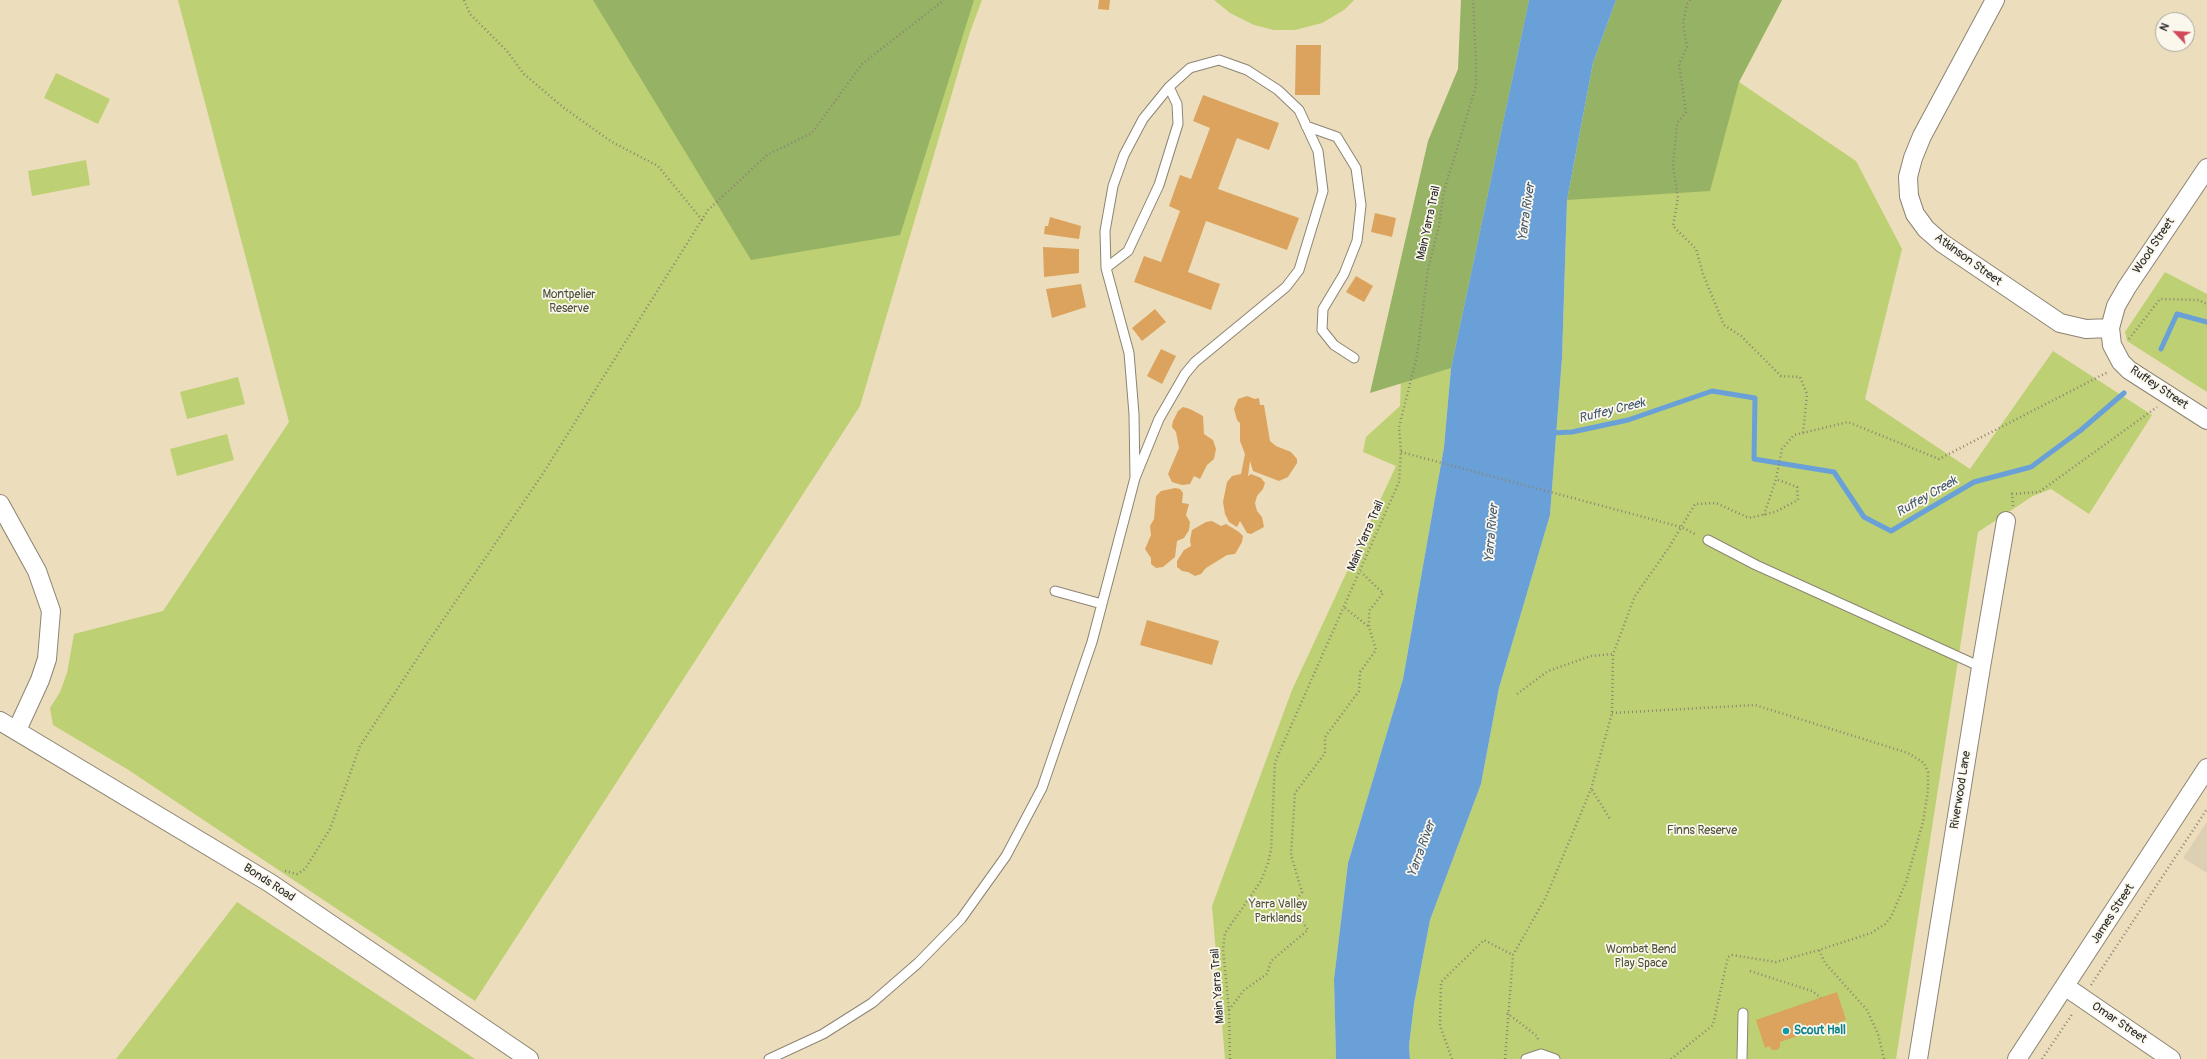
<!DOCTYPE html>
<html>
<head>
<meta charset="utf-8">
<style>
	body { margin:0 }
	#map { position:relative; width:2207px; height:1059px; overflow:hidden; background:#ecdebc; font-family:Pangolin,sans-serif }
	canvas { display:block }
	.north { position:absolute; left:2155px; top:12px; width:40px; height:40px; box-sizing:border-box; background:#fbf7ec; border:1px solid #a8a59f; border-radius:50%; rotate:295deg; font-size:11px; font-weight:700; line-height:16px; text-align:center; color:#2b2b2b }
	.north::after { content:''; display:block; margin:auto; width:14px; height:18px; background:#d1495b; clip-path:polygon(50% 0,100% 100%,50% 72%,0 100%) }
</style>
</head>
<body>
<div id="map">
<canvas width="2207" height="1059"></canvas>
<div class="north">N</div>
</div>
<script>
const ctx = document.querySelector('canvas').getContext('2d');
ctx.lineJoin = 'round';
function fillPath(path, color) { ctx.fillStyle = color; ctx.fill(path, 'evenodd'); }
const shape = rows => new Path2D(rows.map(r => 'M' + r).join(''));
function stroke(path, color, width, dash) { ctx.strokeStyle = color; ctx.lineWidth = width; ctx.lineCap = dash ? 'butt' : 'round'; ctx.setLineDash(dash || []); ctx.stroke(path); }
function write(font, color, halo, rows, align = 'center') {
  ctx.font = font + ' Pangolin,sans-serif'; ctx.lineWidth = 3.5; ctx.setLineDash([]); ctx.textBaseline = 'middle'; ctx.strokeStyle = halo; ctx.fillStyle = color; for (const [text, x, y, turn = 0] of rows) {
    ctx.save(); ctx.translate(x, y); ctx.rotate((+turn || 0) * Math.PI / 180); ctx.textAlign = isNaN(turn) ? turn : align; if (halo) ctx.strokeText(text, 0, 0); ctx.fillText(text, 0, 0); ctx.restore();
  }
}
const built = shape([
	[2207,822,2207,873,2183,858]
]);
const green = shape([
	[178,0,982,0,970,32,860,406,475,1001,127,769,53,725,50,708,60,692,67,673,74,634,163,611,289,422],
	[1214,0,1354,0,1344,10,1322,23,1295,30,1274,30,1254,25,1230,13],
	[1462,0,1529,0,1451,368,1444,447,1403,679,1348,863,1334,979,1336,1059,1225,1059,1212,906,1292,690,1396,466,1363,452,1366,437,1400,406,1403,326,1460,70],
	[1616,0,1782,0,1739,82,1856,161,1902,249,1865,399,1970,469,2053,351,2152,415,2089,514,2051,489,2033,496,1978,532,1896,1059,1410,1059,1409,1046,1414,1004,1430,920,1481,784,1499,688,1550,515,1562,358,1567,200],
	[56,73,110,99,98,124,44,98],
	[86,160,90,185,32,196,28,171],
	[2165,272,2207,294,2207,392,2127,341,2125,332],
	[238,377,245,404,187,419,180,392],
	[227,434,234,460,177,476,170,449],
	[237,902,475,1059,116,1059]
]);
const forest = shape([
	[593,0,974,0,900,235,751,260],
	[1461,0,1529,0,1451,368,1370,393,1428,141,1458,69],
	[1616,0,1782,0,1739,82,1710,191,1567,200,1593,63]
]);
const water = shape([
	[1529,0,1616,0,1593,63,1567,200,1562,358,1550,515,1499,688,1481,784,1430,920,1414,1004,1409,1046,1410,1059,1336,1059,1334,979,1348,863,1403,679,1444,447,1451,368]
]);
const stream = shape([
	[2161,349,2177,314,2207,322],
	[1551,433,1572,432,1628,420,1712,391,1755,398,1754,459,1834,472,1864,517,1891,531,1974,482,2031,467,2081,430,2124,393]
]);
const building = shape([
	[1099,0,1110,0,1109,10,1098,9],
	[1296,45,1321,45,1320,95,1295,95],
	[1203,95,1279,123,1269,150,1237,138,1218,189,1299,218,1287,250,1206,221,1188,272,1220,284,1211,310,1134,282,1144,256,1161,262,1180,211,1169,206,1180,175,1191,179,1210,128,1193,121],
	[1375,213,1396,218,1392,237,1371,232],
	[1050,217,1081,226,1079,239,1044,234,1045,226,1048,226],
	[1043,247,1079,249,1079,273,1044,277],
	[1356,276,1373,286,1364,302,1346,292],
	[1081,284,1086,307,1052,318,1046,289],
	[1155,309,1166,322,1142,341,1132,328],
	[1161,349,1176,356,1162,384,1147,376],
	[1247,396,1255,399,1259,398,1260,405,1264,405,1270,441,1276,446,1291,452,1297,459,1297,463,1288,477,1279,481,1253,471,1250,461,1248,476,1251,474,1261,478,1265,483,1263,489,1257,496,1255,503,1257,511,1262,517,1264,527,1251,534,1247,533,1240,521,1237,527,1229,522,1225,514,1223,502,1227,482,1232,476,1241,474,1245,454,1240,441,1240,423,1237,420,1234,409,1238,399],
	[1183,407,1190,409,1203,416,1204,434,1213,440,1216,449,1214,459,1207,465,1200,479,1194,476,1190,484,1182,485,1172,482,1168,474,1179,448,1176,432,1172,427,1173,421,1178,411],
	[1175,488,1180,489,1183,493,1182,503,1189,504,1186,515,1190,522,1189,530,1184,538,1177,541,1175,557,1163,567,1156,568,1151,564,1151,558,1145,549,1151,535,1150,526,1154,519,1156,496,1161,491],
	[1212,521,1221,526,1226,524,1239,532,1243,536,1242,542,1235,554,1227,555,1206,568,1201,574,1195,576,1188,572,1182,571,1177,567,1177,561,1184,550,1191,546,1190,540,1192,530,1206,522],
	[1147,620,1219,641,1212,665,1140,645],
	[1837,992,1846,1020,1780,1042,1780,1047,1777,1050,1772,1050,1769,1046,1765,1048,1756,1020]
]);
const path = shape([
	[464,0,470,14,507,51,524,74,564,108,612,142,658,166,702,220],
	[1690,0,1687,4,1683,24,1687,47,1679,64,1686,112,1677,123,1673,166,1678,198,1673,226,1696,249,1703,274,1724,325,1741,336,1781,376,1800,377,1807,394,1803,433],
	[2129,339,2160,299,2199,300,2207,304],
	[1401,452,1681,527,1697,535],
	[2013,506,2012,494,2039,492,2157,407],
	[1764,515,1776,479,1782,449,1794,435,1848,422,1939,459,2108,372],
	[1345,608,1368,626],
	[1517,694,1548,671,1591,656,1613,654],
	[1612,713,1755,705,1908,753,1924,763,1928,772,1928,790,1923,822,1906,882,1891,917,1885,924,1871,933,1819,950,1825,963,1867,1010,1878,1034,1884,1059],
	[1592,790,1610,819],
	[285,871,297,874,305,869,330,829,360,746,430,639,542,475,708,210,767,155,812,133,862,64,944,0],
	[1750,971,1812,991,1821,998],
	[2091,985,2207,809],
	[1229,1010,1244,990,1267,974,1271,961,1308,930,1292,907,1302,892,1291,855,1295,793,1325,753,1325,737,1359,691,1360,672,1376,650,1369,627,1369,611,1383,593,1361,572],
	[1507,1013,1537,1036,1539,1042],
	[1230,1059,1229,1010,1223,949,1225,933,1261,881,1268,863,1271,850,1275,762,1399,482,1401,452,1399,427,1417,356,1428,269,1439,226,1444,191,1476,86,1476,63,1473,0],
	[1452,1059,1440,1026,1441,982,1484,940,1513,955],
	[1505,1059,1513,955,1546,897,1591,789,1612,713,1613,654,1635,596,1668,549,1695,504,1716,503,1749,518,1775,512,1798,500,1797,487,1776,479],
	[1671,1059,1713,1025,1728,957,1732,955,1776,962,1819,950],
	[2042,1059,2073,1013]
]);
const lane = shape([
	[1306,126,1337,137,1356,168,1361,205,1357,241,1344,274,1323,309,1322,330,1334,345,1354,358],
	[1106,268,1128,251,1159,185,1178,124,1177,104,1169,87],
	[1708,540,1756,565,1981,667],
	[1055,591,1102,604],
	[769,1059,823,1034,872,1003,918,963,961,919,1006,856,1042,788,1092,642,1135,478,1159,419,1185,374,1195,362,1286,287,1299,270,1323,191,1318,151,1299,110,1278,90,1247,70,1219,60,1190,68,1169,87,1143,119,1124,155,1113,186,1105,231,1106,268,1129,353,1134,414,1135,478],
	[1526,1059,1541,1054,1555,1059],
	[1742,1059,1743,1013]
]);
const street = shape([
	[1995,0,1922,136,1913,158,1908,177,1909,196,1915,214,1926,229,1942,243,2060,323,2086,329,2110,328],
	[2207,168,2127,287,2116,306,2110,328,2112,345,2121,362,2129,370,2207,420],
	[0,504,37,571,51,611,47,659,40,680,17,730],
	[0,721,270,883,529,1059],
	[2066,987,2171,1059],
	[1918,1059,1981,667,2006,521],
	[2017,1059,2207,768]
]);
const markers = [
	[1786,1031,4,"#0f9aa8"]
];
const streetNames = [
	["Main Yarra Trail",1429,223,-78],
	["Wood Street",2154,246,-56],
	["Atkinson Street",1968,260,36],
	["Ruffey Street",2159,388,34],
	["Main Yarra Trail",1366,536,-67],
	["Riverwood Lane",1961,790,-81],
	["Bonds Road",269,883,33],
	["James Street",2113,914,-57],
	["Main Yarra Trail",1218,986,-94],
	["Omar Street",2119,1023,34]
];
const parkNames = [
	["Montpelier",569,295],
	["Reserve",569,309],
	["Finns Reserve",1702,831],
	["Yarra Valley",1278,905],
	["Parklands",1278,919],
	["Wombat Bend",1641,950],
	["Play Space",1641,964]
];
const cultureNames = [
	["Scout Hall",1794,1031]
];
const waterNames = [
	["Yarra River",1527,212,-82],
	["Ruffey Creek",1612,411,-14],
	["Ruffey Creek",1927,497,-30],
	["Yarra River",1492,533,-85],
	["Yarra River",1422,849,-70]
];
fillPath(built, '#ddcfb1');
fillPath(green, '#bdd073');
fillPath(forest, '#96b265');
fillPath(water, '#69a0d7');
stroke(stream, '#69a0d7', 5);
fillPath(building, '#dba35d');
stroke(lane, '#8c8474', 11);
stroke(street, '#8c8474', 20);
stroke(path, '#8c8474', 2.5, [1, 3]);
stroke(lane, '#fff', 9);
stroke(street, '#fff', 18);
for (const [x, y, r, color] of markers) { const dot = new Path2D(); dot.arc(x, y, r, 0, 2 * Math.PI); ctx.fillStyle = color; ctx.fill(dot); stroke(dot, '#fbf7ec', 1.5); }
write('12px', '#2b2b2b', '#fbf7ec', streetNames);
write('12px', '#50543d', '#fbf7ec', parkNames);
write('bold 12px', '#0d838f', '#fbf7ec', cultureNames, 'left');
write('italic 13px', '#445a70', '#fbf7ec', waterNames);
</script>
</body>
</html>
